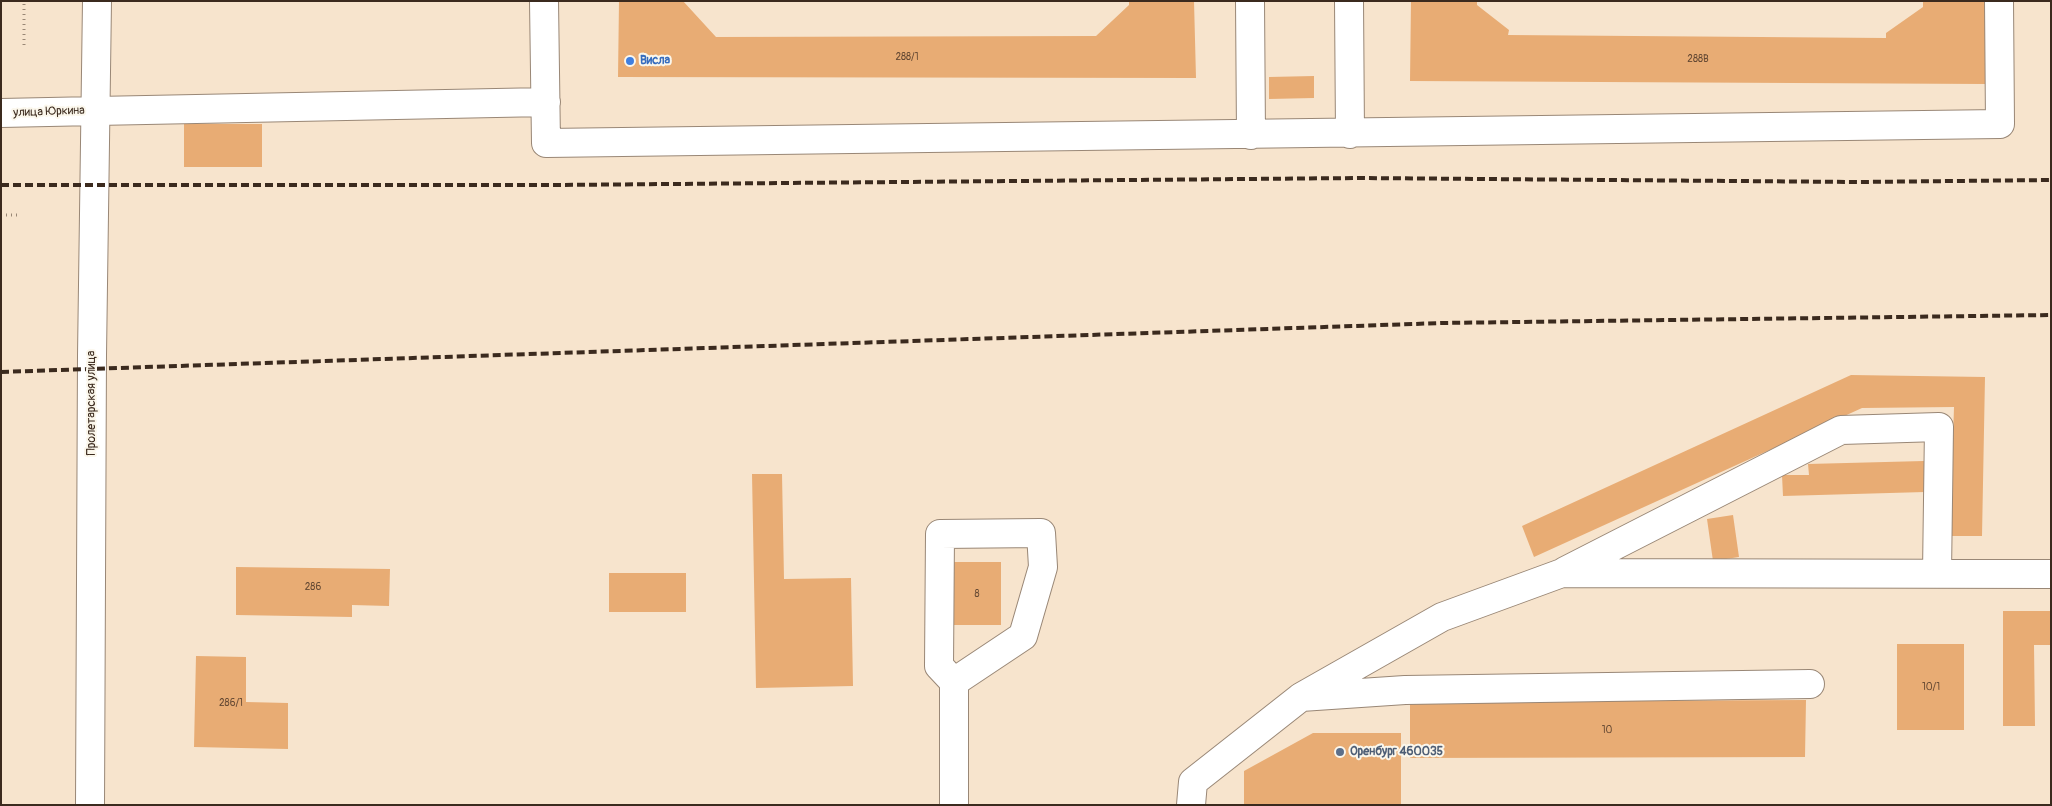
<!DOCTYPE html>
<html>
<head>
<meta charset="utf-8">
<style>
	body { margin:0 }
	#map { position:relative; width:2052px; height:806px; overflow:hidden; background:#f7e4cd; font-family:Pangolin,sans-serif }
	canvas { display:block }
	.frame { position:absolute; inset:0; border:2px solid #3b2a1e; pointer-events:none }
</style>
</head>
<body>
<div id="map">
<canvas width="2052" height="806"></canvas>
<div class="frame"></div>
</div>
<script>
const ctx = document.querySelector('canvas').getContext('2d');
ctx.lineJoin = 'round';
function fillPath(path, color) { ctx.fillStyle = color; ctx.fill(path, 'evenodd'); }
const shape = rows => new Path2D(rows.map(r => 'M' + r).join(''));
function stroke(path, color, width, dash) { ctx.strokeStyle = color; ctx.lineWidth = width; ctx.lineCap = dash ? 'butt' : 'round'; ctx.setLineDash(dash || []); ctx.stroke(path); }
function write(font, color, halo, rows, align = 'center') {
  ctx.font = font + ' Pangolin,sans-serif'; ctx.lineWidth = 4; ctx.setLineDash([]); ctx.textBaseline = 'middle'; ctx.strokeStyle = halo; ctx.fillStyle = color; for (const [text, x, y, turn = 0] of rows) {
    ctx.save(); ctx.translate(x, y); ctx.rotate((+turn || 0) * Math.PI / 180); ctx.textAlign = isNaN(turn) ? turn : align; if (halo) ctx.strokeText(text, 0, 0); ctx.fillText(text, 0, 0); ctx.restore();
  }
}
const building = shape([
	[619,1,683,1,716,37,1096,36,1129,5,1129,1,1194,1,1196,78,618,77],
	[1411,1,1477,1,1477,5,1509,30,1508,35,1886,38,1886,33,1923,7,1923,1,1985,1,1985,84,1410,81],
	[1314,76,1314,98,1269,99,1269,77],
	[184,124,262,124,262,167,184,167],
	[1851,375,1985,377,1982,536,1950,536,1954,407,1862,408,1534,557,1522,526],
	[1924,461,1925,492,1783,496,1782,475,1809,475,1808,464],
	[752,474,782,474,784,579,851,578,853,686,756,688],
	[1733,515,1739,557,1713,561,1707,519],
	[952,562,1001,562,1001,625,952,625],
	[236,567,390,569,389,606,352,605,352,617,236,615],
	[609,573,686,573,686,612,609,612],
	[2003,611,2051,611,2051,645,2034,645,2035,726,2003,726],
	[1897,644,1964,644,1964,730,1897,730],
	[196,656,246,657,246,702,288,703,288,749,194,747],
	[1806,700,1805,757,1410,758,1410,702],
	[1313,733,1401,733,1401,805,1244,805,1244,771]
]);
const path = shape([
	[24,45,24,1],
	[1,215,17,215]
]);
const minor = shape([
	[544,1,546,143,2000,124,1999,1],
	[1250,1,1251,135],
	[1349,1,1350,134],
	[96,111,546,102],
	[1565,571,1841,430,1939,427,1937,573],
	[1301,697,1442,617,1562,573,2051,574],
	[954,805,954,682,939,666,940,534,1041,533,1043,567,1023,636,954,682],
	[1191,805,1193,782,1301,697,1405,690,1810,684]
]);
const major = shape([
	[1,113,96,111],
	[90,805,92,355,97,1]
]);
const rail = shape([
	[1,185,556,185,1360,178,1859,182,2051,180],
	[1,372,1442,323,2051,315]
]);
const markers = [
	[630,61,5,"#3f7fe0"],
	[1340,752,5,"#5c6f8a"]
];
const numberNames = [
	["288/1",907,57],
	["288В",1698,59],
	["286",313,587],
	["8",977,594],
	["10/1",1931,687],
	["286/1",231,703],
	["10",1607,730]
];
const shopNames = [
	["Висла",640,61]
];
const streetNames = [
	["улица Юркина",49,112,-2],
	["Пролетарская улица",92,403,-90]
];
const serviceNames = [
	["Оренбург 460035",1350,752]
];
fillPath(building, '#e8ac74');
stroke(minor, '#998776', 30);
stroke(major, '#998776', 30);
stroke(path, '#998776', 3, [1, 4]);
stroke(minor, '#fff', 28);
stroke(major, '#fff', 28);
stroke(rail, '#3b2a1e', 4, [8, 4]);
for (const [x, y, r, color] of markers) { const dot = new Path2D(); dot.arc(x, y, r, 0, 2 * Math.PI); ctx.fillStyle = color; ctx.fill(dot); stroke(dot, '#fbf7ec', 2); }
write('10px', '#664a34', null, numberNames);
write('bold 12px', '#366cbe', '#fbf7ec', shopNames, 'left');
write('12px', '#3b2a1e', '#fbf7ec', streetNames);
write('bold 12px', '#4e5e75', '#fbf7ec', serviceNames, 'left');
</script>
</body>
</html>
